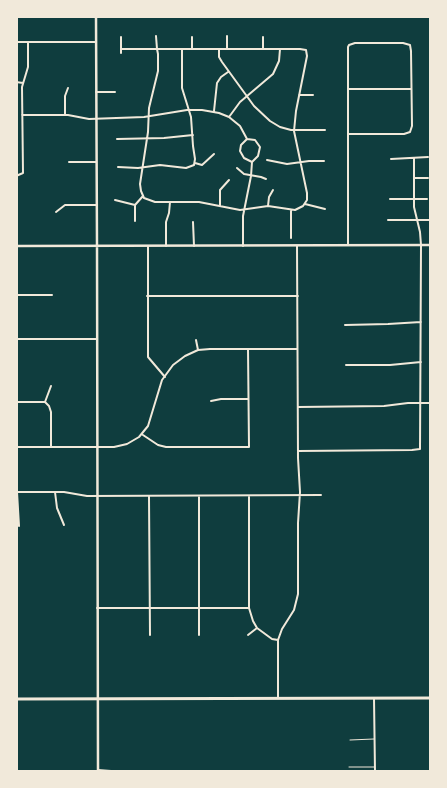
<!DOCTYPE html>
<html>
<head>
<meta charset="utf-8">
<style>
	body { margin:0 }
	#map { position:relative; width:447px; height:788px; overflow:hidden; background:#0f3d3e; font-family:"Noto Sans",sans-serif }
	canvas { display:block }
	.frame { position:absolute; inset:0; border:18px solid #f1e9da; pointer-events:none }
</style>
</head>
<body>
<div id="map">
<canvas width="447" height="788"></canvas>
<div class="frame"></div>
</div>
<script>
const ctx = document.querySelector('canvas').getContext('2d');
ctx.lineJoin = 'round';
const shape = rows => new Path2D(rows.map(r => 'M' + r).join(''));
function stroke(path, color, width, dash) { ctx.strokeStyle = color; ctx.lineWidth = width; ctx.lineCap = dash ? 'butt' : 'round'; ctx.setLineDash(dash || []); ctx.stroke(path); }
const service = shape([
	[350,740,374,739],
	[349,767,374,767]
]);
const minor = shape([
	[227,36,227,49],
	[192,37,192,49],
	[263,37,263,49],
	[16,42,96,42],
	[121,49,300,49,306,50,307,56,296,111,294,131,307,193,307,200,303,206,295,210,268,206,240,210,199,202,155,202,144,198,141,191,140,184,148,132,149,108,158,71,158,54,157,49,156,36],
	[219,49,219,57,222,62,254,106,270,121,280,127,291,130,325,130],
	[121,53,121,37],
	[16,82,23,83],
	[348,89,410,89],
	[96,92,115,92],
	[299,95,313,95],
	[214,111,217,83,221,77,228,72],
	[22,115,68,115,89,119,144,117,187,110,202,110,219,113,229,117,240,126,247,139],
	[65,115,65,96,68,88],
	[229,117,240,102,273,74,279,61,280,49],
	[348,134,404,134,410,132,412,126,411,51,410,45,403,43,355,43,349,45,348,47,348,245],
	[117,139,164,138,193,135],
	[247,139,255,140,260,147,258,156,252,162],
	[247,139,241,145,240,151,244,158,252,162],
	[391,159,428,157],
	[267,160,287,164,309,161,324,161],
	[69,162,96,162],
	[195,163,202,165,214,154],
	[118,167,138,168,160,165,186,168,194,165,195,159,193,146,191,117,182,88,182,49],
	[237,168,244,174,261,177,266,179],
	[16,176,23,173,22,87,28,67,28,42],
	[414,178,428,178],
	[390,199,427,199],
	[115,200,135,205],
	[305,204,325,209],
	[220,206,220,190,229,180],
	[268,206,269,197,273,190],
	[291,210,291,238],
	[56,212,65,205,96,205],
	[388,220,430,220],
	[135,221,135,205,143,196],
	[193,222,194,246],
	[148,246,148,357,165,377],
	[166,246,166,222,169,213,170,202],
	[243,246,243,216,251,176,252,162],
	[16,295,52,295],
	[147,296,298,296],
	[345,325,388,324,421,322],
	[16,339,97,339],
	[196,340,198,350],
	[346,365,390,365,421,362],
	[51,386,45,402,49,406,51,412,51,447],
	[211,401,221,399,248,399],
	[16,402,45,402],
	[298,407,384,406,408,403,431,403],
	[143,435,158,445,166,447,249,447,248,349],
	[16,447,114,447,127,444,139,437,148,426,162,380,173,365,185,356,198,350,210,349,297,349],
	[298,451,412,450,420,449,421,245,420,232,414,207,414,159],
	[16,492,64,492,87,496,321,495],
	[17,492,19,526],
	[55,492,57,508,64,525],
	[249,496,249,608,253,621,257,628,272,639,278,640],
	[149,497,150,635],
	[97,608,249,608],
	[199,635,199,496],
	[248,635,257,628],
	[278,698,278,640,282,629,294,610,298,594,298,523,300,492,298,458,297,246],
	[374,698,375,772],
	[98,770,124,772]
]);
const tertiary = shape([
	[96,16,97,246]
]);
const secondary = shape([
	[16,246,431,245],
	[97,246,98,772]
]);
const primary = shape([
	[16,699,431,698]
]);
stroke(service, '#f1e9da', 1);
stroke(minor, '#f1e9da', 2);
stroke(tertiary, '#f1e9da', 2.5);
stroke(secondary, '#f1e9da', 2.5);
stroke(primary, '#f1e9da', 3);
</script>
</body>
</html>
